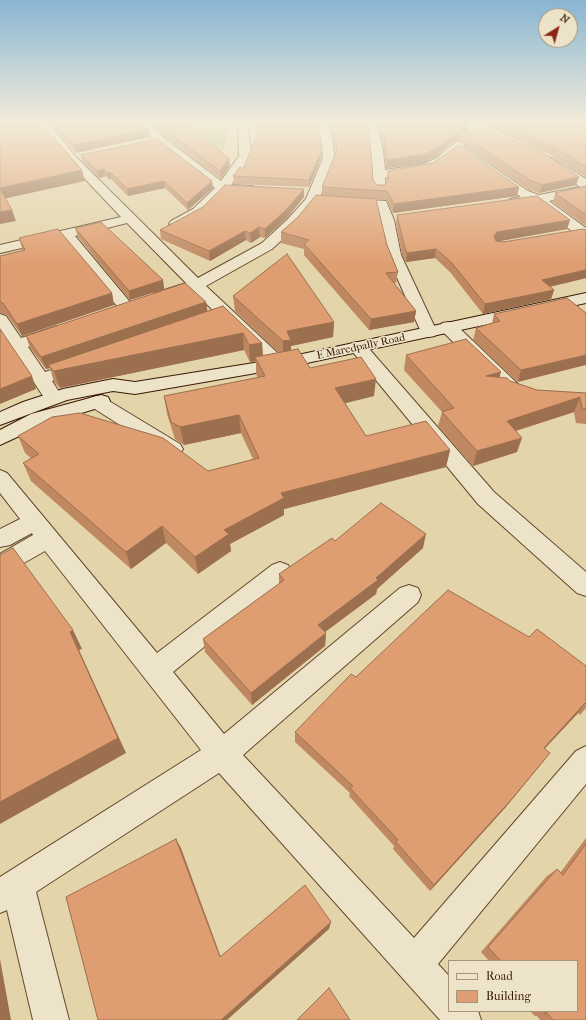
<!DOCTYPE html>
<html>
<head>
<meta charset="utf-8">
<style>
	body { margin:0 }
	#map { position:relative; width:586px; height:1020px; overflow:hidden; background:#e4d4aa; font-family:"IM FELL French Canon",serif }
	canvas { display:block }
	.legend { position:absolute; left:448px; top:960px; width:130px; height:52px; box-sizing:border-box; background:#ede3c8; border:1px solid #a5937a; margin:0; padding:5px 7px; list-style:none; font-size:12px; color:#391a06 }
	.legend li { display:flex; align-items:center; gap:8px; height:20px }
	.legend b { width:20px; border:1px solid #a5937a }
	.north { position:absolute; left:538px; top:8px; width:40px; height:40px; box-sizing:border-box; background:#ede3c8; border:1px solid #a5937a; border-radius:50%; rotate:37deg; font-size:11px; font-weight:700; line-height:16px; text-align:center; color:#391a06 }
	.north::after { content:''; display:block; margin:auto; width:14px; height:18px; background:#8f2418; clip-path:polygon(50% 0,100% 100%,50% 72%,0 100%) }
</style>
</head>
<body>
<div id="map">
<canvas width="586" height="1020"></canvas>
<ul class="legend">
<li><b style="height:5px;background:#ede3c8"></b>Road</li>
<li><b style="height:11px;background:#df9e71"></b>Building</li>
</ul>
<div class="north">N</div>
</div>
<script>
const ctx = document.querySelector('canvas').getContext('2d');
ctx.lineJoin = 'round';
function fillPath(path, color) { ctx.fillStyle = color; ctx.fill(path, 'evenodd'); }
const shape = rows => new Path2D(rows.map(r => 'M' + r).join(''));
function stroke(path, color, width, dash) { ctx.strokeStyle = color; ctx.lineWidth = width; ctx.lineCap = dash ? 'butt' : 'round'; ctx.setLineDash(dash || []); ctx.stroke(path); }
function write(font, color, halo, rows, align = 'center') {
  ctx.font = font + ' "IM FELL French Canon",serif'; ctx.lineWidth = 3; ctx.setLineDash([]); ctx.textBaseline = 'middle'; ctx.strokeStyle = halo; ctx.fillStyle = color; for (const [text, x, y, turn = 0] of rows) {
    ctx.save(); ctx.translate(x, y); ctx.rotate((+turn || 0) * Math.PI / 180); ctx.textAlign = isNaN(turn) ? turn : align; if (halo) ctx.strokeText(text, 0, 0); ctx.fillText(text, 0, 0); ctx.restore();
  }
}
const green = shape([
	[179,122,226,122,228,132,221,160]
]);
const street = shape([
	[37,122,48,122,76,157,198,278,262,243,287,220,306,199,323,158,319,127,288,128,283,125,285,122,390,122,385,125,377,125,383,150,385,170,424,164,437,158,470,130,456,122,470,122,483,130,463,146,528,191,539,195,580,187,548,165,546,162,548,159,552,158,586,179,586,193,549,201,586,228,586,239,581,238,535,203,515,206,510,205,509,202,510,199,521,197,457,152,445,162,431,170,385,178,386,189,384,192,376,192,374,189,371,150,366,126,330,127,335,158,320,197,386,201,394,220,401,255,437,332,435,336,429,337,423,336,421,332,387,255,380,220,376,208,315,204,297,226,272,249,206,286,285,360,288,364,285,368,279,369,273,368,193,291,161,301,155,299,153,296,155,293,186,283,127,223,75,236,135,308,133,311,127,313,121,311,62,239,0,253,0,245,121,217,68,161,37,122],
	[138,122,149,122,164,138,221,181,239,156,238,122,248,122,251,156,231,185,253,186,259,190,253,194,225,192,203,215,181,227,171,227,169,224,171,221,193,209,215,188,156,142,138,122],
	[0,314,6,316,21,338,57,326,63,327,65,331,63,335,28,347,45,372,80,361,86,362,89,366,86,370,52,381,63,398,61,402,54,404,47,402,0,331,0,314],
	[448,322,454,323,520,386,532,391,534,395,532,399,525,401,506,394,442,331,440,327,442,323,448,322],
	[358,342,364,343,494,492,586,572,586,596,577,593,478,504,352,351,349,347,352,343,358,342],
	[97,396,104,398,180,444,183,449,180,454,173,456,166,454,90,406,88,402,90,398,97,396],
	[0,470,7,473,157,653,272,565,280,562,288,565,292,572,288,579,173,672,224,734,400,588,409,585,418,588,421,595,418,602,243,755,414,938,576,751,586,746,586,784,438,964,449,976,449,1011,478,1011,481,1020,440,1020,219,773,36,892,69,1020,33,1020,7,910,0,913,0,877,201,750,45,551,8,572,0,575,0,554,33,535,32,533,10,545,0,547,0,529,20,519,0,493,0,470]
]);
const secondary = shape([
	[586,293,586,303,279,369,135,394,113,391,67,400,0,425,0,412,23,402,63,389,113,379,135,382,279,359,586,293],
	[101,395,108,397,110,401,108,405,45,424,0,445,0,430,31,414,101,395]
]);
const wall = shape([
	[49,122,142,122,148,129,149,137,76,153],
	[151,122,183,122,229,158,230,166,221,179,165,137],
	[332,122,366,122,373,180,377,185,385,185,387,182,388,171,519,187,517,196,393,213,386,200,322,196,322,187,336,153,332,128],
	[379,122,469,122,467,130,464,133,576,185,539,193,529,190,461,143,456,142,451,143,436,157,424,163,386,168,384,150,379,126],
	[475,122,583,122,586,124,586,177,549,154],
	[81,155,213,188,188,210,165,188,128,196,111,179,109,179,106,176,99,178,83,162],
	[321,158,309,187,234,184,233,176],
	[586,186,586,226,553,202,555,193],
	[304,189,304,197,286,219,265,238,260,237,251,243,246,240,210,261,161,239,160,230],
	[397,215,567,229,498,241,503,242,586,230,586,278,550,287,554,290,551,299,483,314,450,272,435,258,406,262,402,255,396,224],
	[298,217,387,245,398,272,396,283,394,283,416,311,414,322,369,330,304,255,304,249,281,243,281,232],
	[75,228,163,280,164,289,130,300,78,237],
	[19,238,112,293,114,305,22,336,7,315,0,313,0,256,23,251],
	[233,296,334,322,333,337,291,346,291,350,310,368,374,396,345,403,366,436,450,450,446,467,284,509,284,515,230,544,231,551,198,574,166,543,131,569,31,481,23,463,31,458,25,453,18,436,208,471,253,459,241,433,184,445,175,439,167,414,164,396,258,378,256,374,256,361,250,362,244,350,60,388,54,382,50,368,46,369,30,348,26,336,206,302,207,311,262,343,263,356,279,353,235,311],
	[567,298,518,382,473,340,476,328,492,323,494,314],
	[406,355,499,377,537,390,586,393,586,424,576,423,574,412,516,431,517,452,473,466,438,426,442,412,404,370],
	[335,541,423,548,377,589,376,594,325,632,326,633,325,646,252,705,205,652,203,639,279,584,279,574],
	[529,637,586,666,586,708,580,715,578,713,545,748,543,762,505,808,430,891,393,849,394,846,349,796,350,793,295,742,295,732,356,677],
	[586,838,586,1020,540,1020,537,1016,535,1016,530,1011,577,1011,577,961,489,961,481,952,547,876,557,869,560,873]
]);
const shadedWall = shape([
	[0,122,14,122,15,125,0,129],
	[469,122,467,130,462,135,460,129],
	[148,129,149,137,76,153,74,145],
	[458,133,456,142,451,143,436,157,424,163,386,168,387,160,452,135],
	[322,150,321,158,309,187,309,180],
	[229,158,230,166,221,179,220,171],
	[104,169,106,176,99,178,97,171],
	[82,170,85,181,3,199,0,188],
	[110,172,111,179,109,179,107,173],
	[579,177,576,185,539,193,542,185],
	[164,181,165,188,128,196,127,189],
	[212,181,213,188,188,210,187,203],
	[519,187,517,196,393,213,394,204],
	[304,189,304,197,286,219,265,238,265,229],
	[12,210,16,221,0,224,0,212],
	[570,220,567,229,495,242,494,236,497,232],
	[259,227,260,237,251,243,250,233],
	[245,231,246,240,210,261,209,251],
	[436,249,435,258,406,262,407,253],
	[586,270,586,278,539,289,542,280],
	[163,280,164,289,130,300,129,291],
	[554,290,551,299,483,314,485,304],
	[112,293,114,305,22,336,17,324],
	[206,302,208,314,48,365,50,368,46,369,41,357],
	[416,311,414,322,369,330,371,319],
	[334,322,333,337,291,346,291,355,283,357,283,341,287,331],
	[243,333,244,350,60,388,54,371],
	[262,343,263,360,255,357,256,361,250,362,249,345],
	[586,355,586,365,518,382,521,370],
	[501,372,497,387,486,376],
	[32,376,36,389,0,404,0,389],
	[376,379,374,396,334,406,335,388],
	[580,397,574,412,502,435,507,421],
	[239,415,241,433,184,445,180,427],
	[522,438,517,452,473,466,477,451],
	[450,450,446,467,284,509,284,515,230,544,231,551,198,574,195,557,224,530,281,493],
	[162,526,166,543,131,569,126,552],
	[426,534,423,548,377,589,376,594,317,638,318,625,376,578],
	[73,630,82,649,79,650,126,753,0,824,0,802,70,632],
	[326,633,325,646,252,705,251,693],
	[585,703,578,713,537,757,544,748],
	[550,753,505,808,430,891,434,885],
	[176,839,181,848,223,963,220,957],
	[331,922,329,929,227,1020,221,1020],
	[0,959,11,1020,0,1020]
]);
const building = shape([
	[28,122,40,122,82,170,0,188,0,127,28,122],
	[54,122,142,122,148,129,74,145,54,122],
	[157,122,183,122,229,158,220,171,164,129,157,122],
	[318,122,322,150,309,180,233,176,240,167,243,169,256,138,256,124,318,122],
	[332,122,366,122,370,142,373,180,377,185,385,185,388,180,388,171,433,163,459,145,519,187,394,204,387,191,322,187,337,150,332,122],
	[381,122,469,122,460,129,462,133,472,133,481,128,542,152,579,177,542,185,531,181,462,135,458,133,452,135,437,148,425,154,387,160,385,141,381,122],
	[495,122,583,122,586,124,586,167,551,145,495,122],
	[157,139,212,181,187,203,164,181,127,189,110,172,107,173,104,169,97,171,81,155,157,139],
	[225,185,304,189,286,210,265,229,259,227,250,233,245,231,209,251,160,230,203,207,225,185],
	[586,186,586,215,555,193,586,186],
	[0,189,12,210,0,212,0,189],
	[316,195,376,199,387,245,398,272,386,273,416,311,371,319,304,244,309,240,281,232,298,217,316,195],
	[537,196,570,220,497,232,494,236,496,241,503,242,583,229,586,230,586,270,542,280,554,290,485,304,451,262,436,249,407,253,404,245,397,215,537,196],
	[101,222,163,280,129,291,75,228,101,222],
	[58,229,112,293,17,324,3,303,0,302,0,256,25,250,19,238,58,229],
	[287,254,334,322,287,331,291,340,283,341,233,296,287,254],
	[185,283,206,302,41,357,26,336,185,283],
	[567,298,586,313,586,355,521,370,476,328,500,321,494,314,567,298],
	[223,306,262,343,249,345,243,333,54,371,48,365,223,306],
	[0,329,32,376,0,389,0,329],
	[466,339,501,372,486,376,507,378,510,381,537,390,586,393,586,409,582,408,580,397,507,421,522,438,477,451,442,412,454,408,406,355,466,339],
	[298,349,310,368,361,357,376,379,335,388,366,436,426,421,450,450,281,493,284,498,224,530,229,534,195,557,162,526,126,552,23,463,39,454,18,436,52,417,80,413,163,438,208,471,259,458,239,415,180,427,171,422,164,396,265,376,255,357,298,349],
	[381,503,426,534,376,578,378,580,318,625,326,633,251,693,203,639,284,580,279,574,332,538,335,541,381,503],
	[13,548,73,630,70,632,118,738,0,802,0,555,13,548],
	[448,590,529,637,537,629,586,666,586,704,585,703,544,748,550,753,511,800,434,885,396,842,398,840,350,788,353,786,295,732,351,674,356,677,448,590],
	[176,839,220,957,305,885,331,922,221,1020,98,1020,66,897,176,839],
	[586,844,586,1020,553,1020,546,1012,545,1014,543,1011,577,1011,577,961,501,961,488,947,557,869,563,875,586,844],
	[329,988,350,1020,297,1020,329,988]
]);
const farStreetnames = [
	["E Maredpally Road",361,347,-12]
];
fillPath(green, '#b8bc86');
stroke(street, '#64482f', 2);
stroke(secondary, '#391a06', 2);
fillPath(street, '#ede3c8');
fillPath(secondary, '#ede3c8');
fillPath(wall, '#c08861');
fillPath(shadedWall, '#9c6f4f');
fillPath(building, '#df9e71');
stroke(building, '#9c6f4f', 1);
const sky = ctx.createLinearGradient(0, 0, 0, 265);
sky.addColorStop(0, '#88b5d2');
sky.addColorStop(0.46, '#f3ecd9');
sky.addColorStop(1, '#f3ecd900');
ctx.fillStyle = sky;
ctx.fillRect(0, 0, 586, 265);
write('11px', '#391a06', '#ede3c8', farStreetnames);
</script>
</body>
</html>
